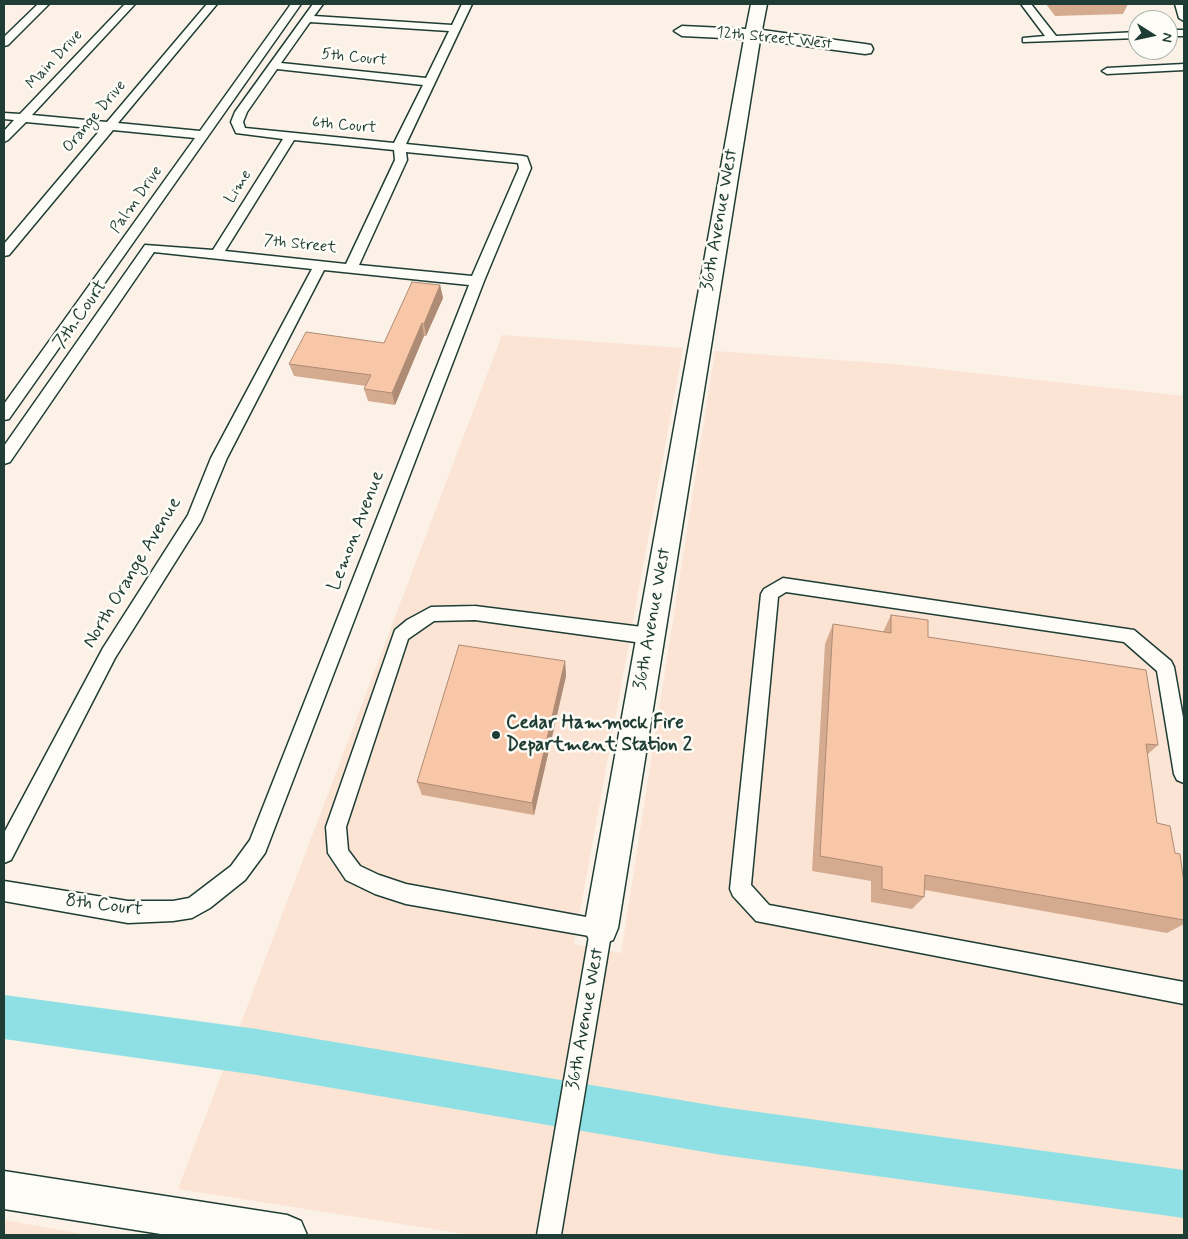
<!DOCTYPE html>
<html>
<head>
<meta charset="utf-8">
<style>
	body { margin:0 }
	#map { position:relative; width:1188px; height:1239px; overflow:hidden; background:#fcf1e7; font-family:Mynerve,sans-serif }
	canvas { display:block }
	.frame { position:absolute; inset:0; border:5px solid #1f3d34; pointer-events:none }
	.north { position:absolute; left:1128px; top:10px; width:50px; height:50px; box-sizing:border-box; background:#fdfcf7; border:1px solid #a4b0a9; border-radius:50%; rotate:100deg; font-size:14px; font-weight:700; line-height:20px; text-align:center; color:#1f3d34 }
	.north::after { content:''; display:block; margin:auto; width:18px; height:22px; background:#1f3d34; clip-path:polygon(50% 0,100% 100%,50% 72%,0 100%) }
</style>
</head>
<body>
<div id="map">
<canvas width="1188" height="1239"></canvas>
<div class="frame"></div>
<div class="north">N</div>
</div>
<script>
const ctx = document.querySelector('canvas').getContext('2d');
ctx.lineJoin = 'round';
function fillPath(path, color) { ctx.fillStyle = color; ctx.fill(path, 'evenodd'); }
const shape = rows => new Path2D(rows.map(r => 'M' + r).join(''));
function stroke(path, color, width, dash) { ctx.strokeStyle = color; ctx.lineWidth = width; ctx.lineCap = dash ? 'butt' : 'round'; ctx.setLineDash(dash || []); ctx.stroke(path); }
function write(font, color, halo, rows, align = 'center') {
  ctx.font = font + ' Mynerve,sans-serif'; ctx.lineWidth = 5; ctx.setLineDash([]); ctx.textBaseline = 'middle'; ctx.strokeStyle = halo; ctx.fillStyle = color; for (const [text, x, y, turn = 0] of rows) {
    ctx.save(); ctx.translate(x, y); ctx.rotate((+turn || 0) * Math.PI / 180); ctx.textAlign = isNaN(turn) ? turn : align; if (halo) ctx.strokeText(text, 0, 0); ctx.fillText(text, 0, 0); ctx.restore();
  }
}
const built = shape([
	[502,335,683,348,574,944,621,953,715,351,893,364,1184,396,1184,1235,471,1235,178,1189],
	[4,1220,89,1235,4,1235]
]);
const canal = shape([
	[4,995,257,1029,722,1107,1184,1170,1184,1218,722,1155,257,1075,4,1039,4,995]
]);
const service = shape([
	[38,4,49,4,8,45,4,46,4,37,38,4],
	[125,4,135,4,32,115,107,122,207,4,217,4,118,123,200,131,291,4,301,4,9,419,4,420,4,404,195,138,113,130,9,255,4,256,4,244,101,129,26,122,8,140,4,142,4,131,14,120,4,119,4,113,20,114,125,4],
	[313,4,323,4,314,16,452,25,462,4,472,4,406,144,523,156,527,157,531,168,484,281,265,853,245,880,210,908,192,918,173,921,128,923,4,901,4,881,128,901,173,901,189,898,231,866,250,840,469,285,324,270,227,458,201,521,115,658,11,860,4,863,4,833,103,648,188,515,211,458,312,269,154,252,10,462,4,464,4,446,145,245,213,250,283,139,236,133,231,122,235,112,313,4],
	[310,22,449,31,426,78,281,63,310,22],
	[277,69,423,85,394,143,245,128,243,122,247,112,277,69],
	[294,140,394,150,395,160,346,264,225,251,294,140],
	[406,152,518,163,519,168,472,276,359,265,407,160,406,152],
	[1021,4,1031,4,1056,36,1138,32,1138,38,1023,42,1023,38,1045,36,1021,4],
	[1175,4,1184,4,1184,21,1179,18,1175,4],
	[1168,30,1184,30,1184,36,1168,36,1168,30],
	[1184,64,1184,70,1107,74,1102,71,1107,68,1184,64],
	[783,578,1134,630,1171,661,1174,667,1184,723,1184,783,1177,780,1174,774,1157,671,1124,642,786,592,778,597,751,885,769,905,1184,982,1184,1004,756,921,733,896,730,889,761,594,764,589,783,578],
	[475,606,650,628,656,631,659,636,656,641,650,644,475,620,434,621,408,639,346,827,348,850,360,866,379,875,406,884,608,921,612,928,561,1235,537,1235,589,936,406,904,375,894,346,880,328,853,326,827,395,630,407,620,431,607,475,606]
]);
const minor = shape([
	[751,4,767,4,762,30,865,44,871,45,873,49,871,53,865,54,760,40,618,928,613,940,601,945,589,940,584,928,744,39,682,36,674,31,682,26,746,29,751,4]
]);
const secondary = shape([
	[4,1171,287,1215,301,1221,307,1235,167,1235,4,1209,4,1171]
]);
const wall = shape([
	[1046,4,1128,4,1123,14,1055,16],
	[440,285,443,298,426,336,424,336,395,405,368,401,364,389,366,386,294,376,289,364,384,343],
	[891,615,928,637,1158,745,1147,755,1157,823,1175,853,1184,883,1184,924,1167,933,925,890,924,897,912,909,871,902,871,881,812,871,825,644,833,624,883,632],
	[565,661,566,676,534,815,422,795,417,782]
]);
const shadedWall = shape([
	[440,285,443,298,426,336,424,324],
	[422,323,424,336,395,405,392,393],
	[565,661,566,676,534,815,532,803]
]);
const building = shape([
	[412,282,440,285,424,324,422,323,392,393,364,389,371,375,289,364,306,332,384,343,412,282],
	[891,615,928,620,928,637,1146,670,1158,745,1146,744,1157,823,1170,826,1175,853,1180,854,1184,883,1184,920,925,875,924,897,882,889,882,867,820,856,833,624,891,633,891,615],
	[459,645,565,661,532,803,417,782,459,645]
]);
const markers = [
	[496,735,5,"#1f3d34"]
];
const farStreetnames = [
	["12th Street West",774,39,6],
	["5th Court",354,58,6],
	["Main Drive",55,60,-47],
	["Orange Drive",95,117,-50],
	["6th Court",344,126,5],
	["Lime",239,187,-58],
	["Palm Drive",137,200,-55],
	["7th Street",300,245,6]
];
const streetNames = [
	["36th Avenue West",720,220,-80],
	["7th Court",81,315,-55],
	["Lemon Avenue",357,531,-69],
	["North Orange Avenue",133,573,-59],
	["36th Avenue West",653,619,-80],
	["8th Court",104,906,7],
	["36th Avenue West",586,1019,-80]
];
const poiNames = [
	["Cedar Hammock Fire",506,724],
	["Department Station 2",506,746]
];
fillPath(built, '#fbe4d4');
fillPath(canal, '#8fe0e5');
stroke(service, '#1f3d34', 3);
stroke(minor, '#1f3d34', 3);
stroke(secondary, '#1f3d34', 3);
fillPath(service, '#fdfcf7');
fillPath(minor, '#fdfcf7');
fillPath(secondary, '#fdfcf7');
fillPath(wall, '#d5ab90');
fillPath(shadedWall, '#ae8b75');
fillPath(building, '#f8c7a7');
stroke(building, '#ae8b75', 1);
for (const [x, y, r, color] of markers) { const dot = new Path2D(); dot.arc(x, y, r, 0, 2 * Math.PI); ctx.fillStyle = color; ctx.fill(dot); stroke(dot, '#fdfcf7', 2); }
write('16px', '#1f3d34', '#fdfcf7', farStreetnames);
write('19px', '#1f3d34', '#fdfcf7', streetNames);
write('bold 19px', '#1f3d34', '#fdfcf7', poiNames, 'left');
</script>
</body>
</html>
